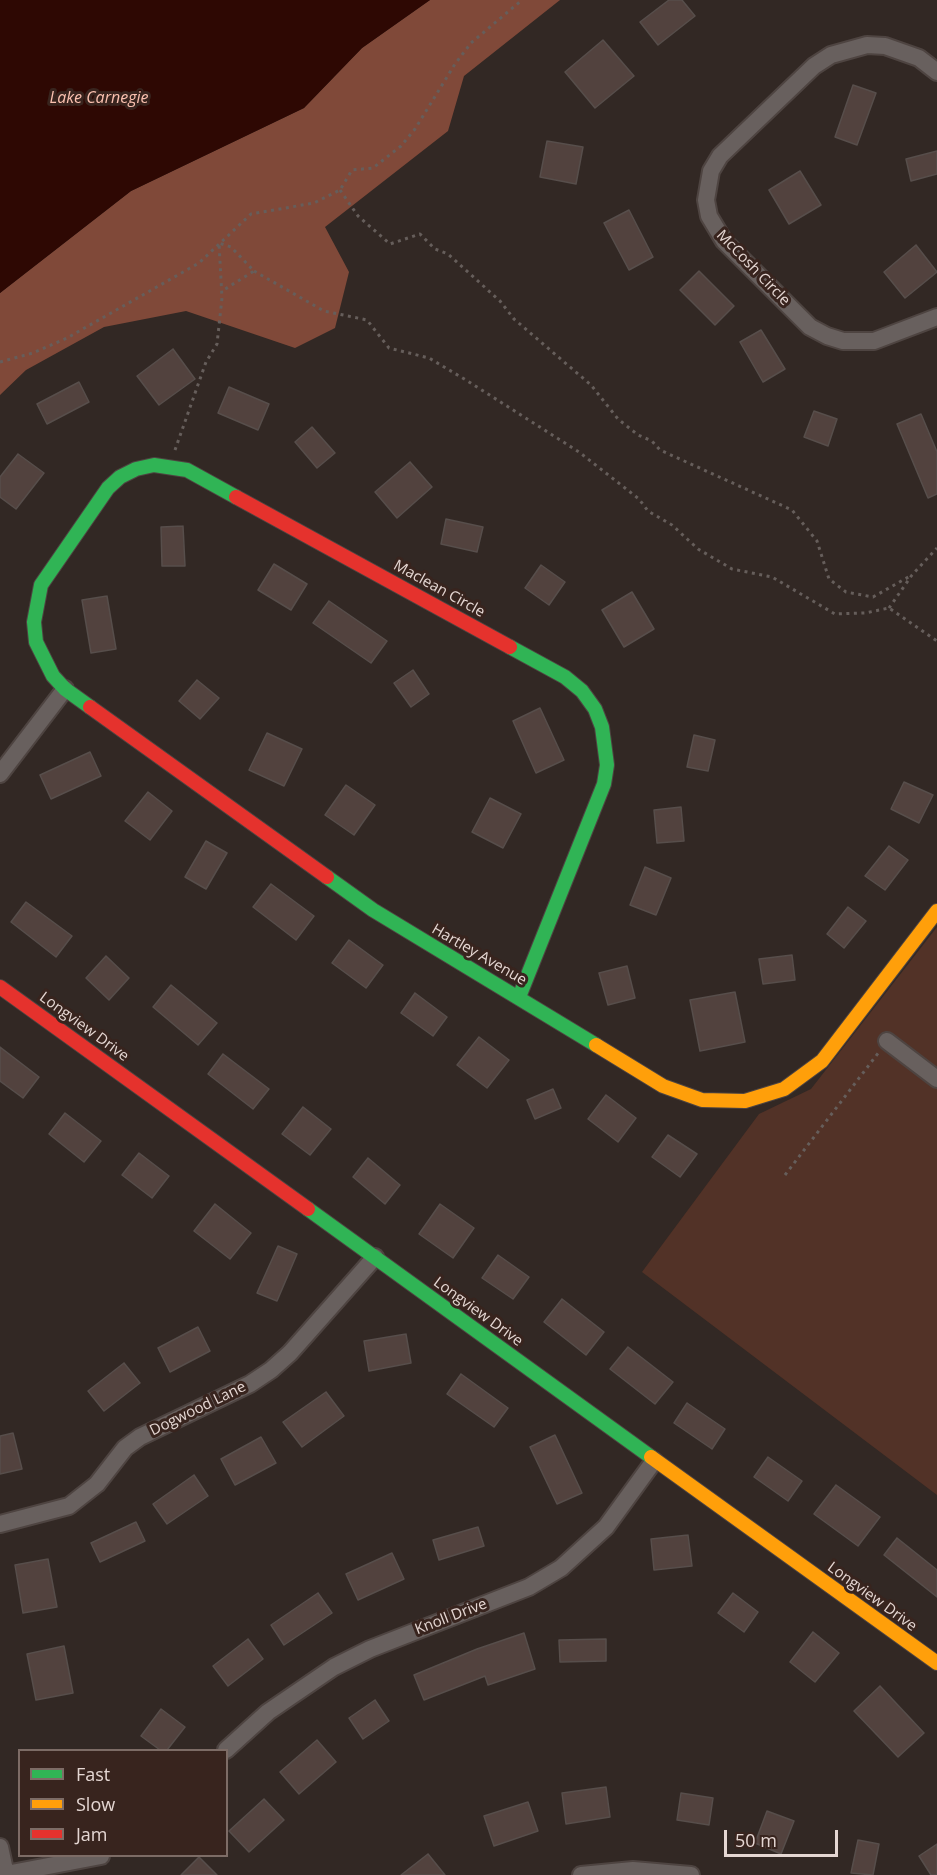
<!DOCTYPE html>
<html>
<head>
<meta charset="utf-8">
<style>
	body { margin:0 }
	#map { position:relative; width:937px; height:1875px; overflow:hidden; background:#322824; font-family:"Open Sans",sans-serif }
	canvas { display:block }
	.legend { position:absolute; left:18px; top:1749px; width:210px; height:108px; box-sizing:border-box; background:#38241e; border:2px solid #7d6c66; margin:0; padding:8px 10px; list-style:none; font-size:18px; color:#e5d7d3 }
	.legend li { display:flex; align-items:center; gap:12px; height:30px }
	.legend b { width:30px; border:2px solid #7d6c66 }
	.scale { position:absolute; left:724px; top:1830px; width:114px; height:27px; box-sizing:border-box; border:3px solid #e5d7d3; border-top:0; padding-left:8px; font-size:18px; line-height:21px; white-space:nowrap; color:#e5d7d3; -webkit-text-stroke:4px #38241e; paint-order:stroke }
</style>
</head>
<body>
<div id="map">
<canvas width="937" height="1875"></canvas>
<ul class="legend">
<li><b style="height:8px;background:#30b455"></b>Fast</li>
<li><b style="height:8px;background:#ff9f0a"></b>Slow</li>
<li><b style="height:8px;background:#e5322d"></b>Jam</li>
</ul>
<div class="scale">50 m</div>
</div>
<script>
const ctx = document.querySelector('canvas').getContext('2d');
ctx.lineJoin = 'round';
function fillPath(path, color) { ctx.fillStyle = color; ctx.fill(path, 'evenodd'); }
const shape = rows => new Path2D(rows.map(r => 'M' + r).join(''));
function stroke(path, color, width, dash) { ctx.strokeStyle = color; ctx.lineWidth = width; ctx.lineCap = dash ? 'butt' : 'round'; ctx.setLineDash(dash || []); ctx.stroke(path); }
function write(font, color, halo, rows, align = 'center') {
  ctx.font = font + ' "Open Sans",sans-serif'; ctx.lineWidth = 6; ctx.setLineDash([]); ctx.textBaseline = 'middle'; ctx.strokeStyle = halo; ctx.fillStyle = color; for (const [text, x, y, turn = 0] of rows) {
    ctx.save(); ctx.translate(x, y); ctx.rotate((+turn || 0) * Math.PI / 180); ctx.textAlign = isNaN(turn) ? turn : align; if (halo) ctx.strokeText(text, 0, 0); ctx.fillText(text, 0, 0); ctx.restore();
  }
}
const green = shape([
	[937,927,937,1495,642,1272,759,1114,811,1089]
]);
const forest = shape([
	[430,0,560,0,464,76,448,131,325,227,349,272,335,328,295,348,186,311,104,327,26,370,0,395,0,293,131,191,304,108,362,48]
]);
const water = shape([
	[0,0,430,0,362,48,304,108,131,191,0,293]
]);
const building = shape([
	[669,0,682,0,695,16,658,45,640,22,669,0],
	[603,40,634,76,595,108,565,72,603,40],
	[853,85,876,93,857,145,835,137,853,85],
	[547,141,583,147,576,184,540,177,547,141],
	[937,151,937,174,911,181,906,159,937,151],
	[800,171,821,205,789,224,769,190,800,171],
	[629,210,653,257,629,270,604,223,629,210],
	[916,245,937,272,905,298,884,272,916,245],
	[699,271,734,306,715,325,680,290,699,271],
	[761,330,785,369,763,382,740,342,761,330],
	[173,349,195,379,159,405,137,376,173,349],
	[79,382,89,402,47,424,37,404,79,382],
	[229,387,269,404,258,430,218,413,229,387],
	[814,411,837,419,828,446,804,437,814,411],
	[921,414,937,452,937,494,928,498,897,424,921,414],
	[312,427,335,453,317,468,295,442,312,427],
	[18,454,44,473,16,509,0,497,0,477,18,454],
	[410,462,432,487,397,518,375,492,410,462],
	[446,519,483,527,477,552,441,544,446,519],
	[183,526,185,566,162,566,161,527,183,526],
	[274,564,307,584,291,610,258,590,274,564],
	[541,565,565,582,549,605,525,588,541,565],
	[632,592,654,629,624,647,602,610,632,592],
	[107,596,116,649,91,653,82,600,107,596],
	[329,601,387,641,371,663,313,623,329,601],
	[413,670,429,694,411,707,394,683,413,670],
	[197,680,219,698,200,719,179,701,197,680],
	[540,708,564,760,536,773,513,721,540,708],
	[267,733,302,749,284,786,249,770,267,733],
	[694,735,715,740,708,771,687,767,694,735],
	[90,752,101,776,51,799,40,775,90,752],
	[904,782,933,795,919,823,891,809,904,782],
	[346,785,375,805,354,835,325,815,346,785],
	[148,792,172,811,150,840,125,821,148,792],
	[490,798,521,814,503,848,472,832,490,798],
	[681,807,684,841,657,843,654,810,681,807],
	[206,841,227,853,206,889,185,877,206,841],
	[889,846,908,860,885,890,865,876,889,846],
	[645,867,671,878,656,915,630,905,645,867],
	[271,884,314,916,296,940,253,907,271,884],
	[26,902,72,936,56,957,11,922,26,902],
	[848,907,866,921,844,948,827,934,848,907],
	[349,940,383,965,366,988,332,963,349,940],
	[792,955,795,980,763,984,759,959,792,955],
	[106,956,129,978,109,1000,86,978,106,956],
	[627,966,635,998,608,1005,599,973,627,966],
	[171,985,217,1023,198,1045,153,1007,171,985],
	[735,992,745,1042,700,1051,690,1000,735,992],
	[415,993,447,1017,433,1036,401,1013,415,993],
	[479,1037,509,1060,487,1088,457,1065,479,1037],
	[0,1047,39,1077,23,1098,0,1081,0,1047],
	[223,1054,269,1089,253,1109,208,1074,223,1054],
	[553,1089,561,1108,535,1119,527,1100,553,1089],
	[606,1095,636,1118,618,1142,588,1119,606,1095],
	[303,1107,331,1129,310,1155,282,1134,303,1107],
	[65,1113,101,1141,84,1162,49,1134,65,1113],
	[668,1135,697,1154,680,1177,652,1157,668,1135],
	[139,1153,169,1176,152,1198,122,1175,139,1153],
	[368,1158,400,1185,385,1204,353,1177,368,1158],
	[215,1204,251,1233,230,1259,194,1231,215,1204],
	[440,1204,474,1228,453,1258,419,1234,440,1204],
	[278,1246,297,1254,277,1301,257,1293,278,1246],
	[498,1255,529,1277,513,1299,482,1278,498,1255],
	[562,1299,604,1332,586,1355,544,1322,562,1299],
	[198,1327,210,1351,170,1372,158,1348,198,1327],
	[406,1334,411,1363,369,1371,364,1341,406,1334],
	[628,1347,673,1382,655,1404,610,1369,628,1347],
	[124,1363,140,1383,104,1411,88,1391,124,1363],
	[461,1374,508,1408,494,1427,447,1394,461,1374],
	[326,1392,344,1416,302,1447,283,1422,326,1392],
	[687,1403,725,1429,712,1449,674,1423,687,1403],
	[13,1433,22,1469,0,1474,0,1436,13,1433],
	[555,1435,582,1493,557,1504,530,1447,555,1435],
	[261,1437,276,1463,235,1485,221,1459,261,1437],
	[768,1457,802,1481,788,1501,754,1477,768,1457],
	[194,1475,208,1496,167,1524,153,1504,194,1475],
	[836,1485,880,1517,858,1546,814,1514,836,1485],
	[136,1522,145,1541,100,1562,91,1543,136,1522],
	[478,1527,484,1546,439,1560,433,1540,478,1527],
	[688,1535,692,1566,654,1570,651,1539,688,1535],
	[897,1538,937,1570,937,1597,884,1555,897,1538],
	[392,1553,404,1579,358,1600,346,1574,392,1553],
	[48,1559,57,1607,23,1613,15,1565,48,1559],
	[318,1593,332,1613,284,1645,271,1625,318,1593],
	[733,1593,758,1612,744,1632,718,1613,733,1593],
	[813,1632,839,1653,815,1682,790,1662,813,1632],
	[524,1633,535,1669,488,1685,485,1676,424,1700,414,1675,477,1649,524,1633],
	[248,1639,263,1659,228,1686,213,1666,248,1639],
	[606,1639,606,1661,560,1662,559,1640,606,1639],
	[64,1646,73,1693,36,1700,27,1654,64,1646],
	[880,1686,924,1733,898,1757,854,1711,880,1686],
	[375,1700,389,1721,363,1739,349,1718,375,1700],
	[161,1709,185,1727,167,1750,160,1750,141,1736,161,1709],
	[317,1740,336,1762,299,1794,280,1772,317,1740],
	[606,1787,610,1817,566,1824,562,1793,606,1787],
	[681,1793,713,1798,709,1825,677,1820,681,1793],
	[264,1799,284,1820,249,1852,229,1831,264,1799],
	[528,1802,538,1831,494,1846,484,1816,528,1802],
	[767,1811,794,1821,781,1854,755,1843,767,1811],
	[858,1840,879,1844,873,1875,851,1873,858,1840],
	[937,1844,937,1875,931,1875,919,1856,937,1844],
	[428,1854,445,1875,401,1875,428,1854],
	[199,1857,217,1875,181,1875,199,1857]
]);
const path = shape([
	[340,190,358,216,390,244,420,234,435,249,448,254,500,301,514,319,591,385,618,419,638,435,652,441,660,450,792,510,817,541,829,579,846,592,873,597,912,575],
	[254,271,324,311,367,320,389,348,429,358,466,380,579,452,639,499,648,511,672,525,698,549,732,569,772,577,835,614,865,613,889,608,937,641],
	[0,362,33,353,67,338,199,263,251,214,314,203,340,190,352,170,373,168,401,146,415,129,455,64,471,43,522,0],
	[175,450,206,362,217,344,222,298,219,243,231,247,254,271,222,291],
	[889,608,912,575,937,548],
	[785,1175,879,1052]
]);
const street = shape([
	[937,72,919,58,885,46,867,45,831,55,814,66,720,156,711,171,706,200,709,216,724,241,810,327,827,336,843,341,874,341,937,317],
	[0,774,65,689],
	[887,1041,937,1079],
	[0,1524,69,1506,97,1484,125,1448,140,1437,250,1384,271,1370,290,1353,375,1257],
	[226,1750,268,1712,334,1667,370,1649,529,1587,561,1568,606,1527,654,1461],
	[0,1847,6,1875],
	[6,1874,101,1856],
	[581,1875,633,1870,691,1875]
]);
const fast = shape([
	[510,647,565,677,582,691,595,709,602,727,607,765,604,784,519,997],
	[90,707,65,689,53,676,36,642,34,622,41,585,108,488,120,477,136,469,154,465,187,470,236,497],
	[327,877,373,910,596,1045],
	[308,1209,651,1457]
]);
const slow = shape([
	[596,1045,663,1086,702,1100,745,1101,784,1089,822,1061,937,911],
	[651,1457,937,1663]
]);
const jam = shape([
	[236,497,510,647],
	[90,707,327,877],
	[0,987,308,1209]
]);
const streetNames = [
	["McCosh Circle",753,268,46],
	["Maclean Circle",439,589,29],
	["Hartley Avenue",479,955,30],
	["Longview Drive",84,1027,36],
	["Longview Drive",478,1312,36],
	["Dogwood Lane",198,1409,-26],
	["Longview Drive",872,1597,36],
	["Knoll Drive",451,1617,-21]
];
const waterNames = [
	["Lake Carnegie",99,98]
];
fillPath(green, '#523227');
fillPath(forest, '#804939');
fillPath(water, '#2e0803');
fillPath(building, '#52423e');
stroke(building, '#574e4b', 1.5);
stroke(street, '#4e4441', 20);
stroke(fast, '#4e4441', 16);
stroke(slow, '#4e4441', 16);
stroke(jam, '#4e4441', 16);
stroke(path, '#665e5b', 3, [3, 4.5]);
stroke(street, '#68605e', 16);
stroke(fast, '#30b455', 14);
stroke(slow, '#ff9f0a', 14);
stroke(jam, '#e5322d', 14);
write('15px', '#e5d7d3', '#38241e', streetNames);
write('italic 16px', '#fac0af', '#38241e', waterNames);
</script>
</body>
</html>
